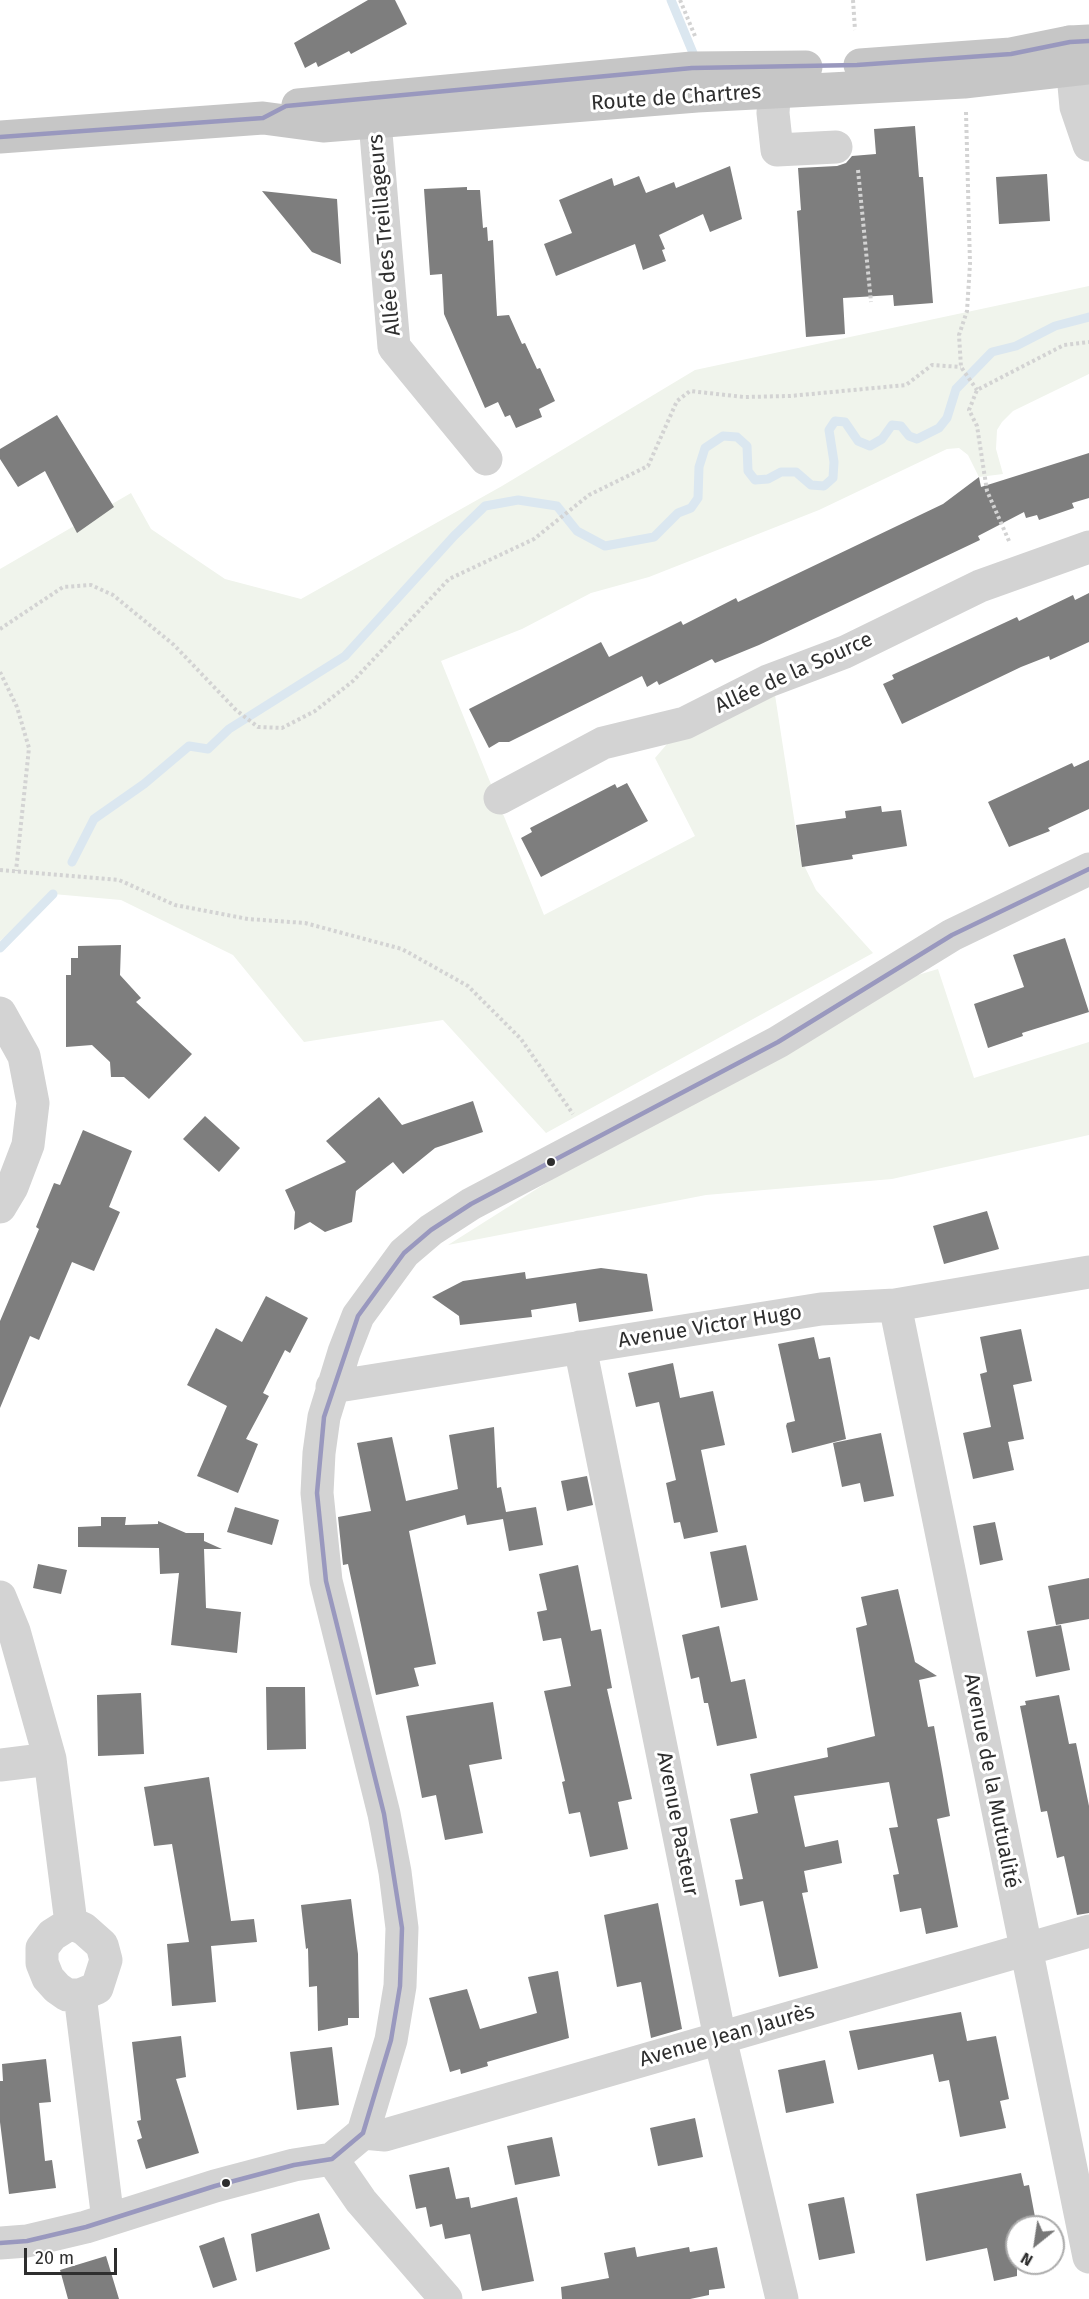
<!DOCTYPE html>
<html>
<head>
<meta charset="utf-8">
<style>
	body { margin:0 }
	#map { position:relative; width:1089px; height:2299px; overflow:hidden; background:#fff; font-family:"Fira Sans",sans-serif }
	canvas { display:block }
	.north { position:absolute; left:1005px; top:2215px; width:60px; height:60px; box-sizing:border-box; background:#fff; border:2px solid #ababab; border-radius:50%; rotate:210deg; font-size:16px; font-weight:700; line-height:24px; text-align:center; color:#2e2e2e }
	.north::after { content:''; display:block; margin:auto; width:21px; height:27px; background:#777; clip-path:polygon(50% 0,100% 100%,50% 72%,0 100%) }
	.scale { position:absolute; left:24px; top:2248px; width:93px; height:27px; box-sizing:border-box; border:3px solid #2e2e2e; border-top:0; padding-left:8px; font-size:18px; line-height:21px; white-space:nowrap; color:#2e2e2e; -webkit-text-stroke:4px #fff; paint-order:stroke }
</style>
</head>
<body>
<div id="map">
<canvas width="1089" height="2299"></canvas>
<div class="north">N</div>
<div class="scale">20 m</div>
</div>
<script>
const ctx = document.querySelector('canvas').getContext('2d');
ctx.lineJoin = 'round';
function fillPath(path, color) { ctx.fillStyle = color; ctx.fill(path, 'evenodd'); }
const shape = rows => new Path2D(rows.map(r => 'M' + r).join(''));
function stroke(path, color, width, dash) { ctx.strokeStyle = color; ctx.lineWidth = width; ctx.lineCap = dash ? 'butt' : 'round'; ctx.setLineDash(dash || []); ctx.stroke(path); }
function write(font, color, halo, rows, align = 'center') {
  ctx.font = font + ' "Fira Sans",sans-serif'; ctx.lineWidth = 6; ctx.setLineDash([]); ctx.textBaseline = 'middle'; ctx.strokeStyle = halo; ctx.fillStyle = color; for (const [text, x, y, turn = 0] of rows) {
    ctx.save(); ctx.translate(x, y); ctx.rotate((+turn || 0) * Math.PI / 180); ctx.textAlign = isNaN(turn) ? turn : align; if (halo) ctx.strokeText(text, 0, 0); ctx.fillText(text, 0, 0); ctx.restore();
  }
}
const green = shape([
	[1089,286,1089,374,1013,411,1002,422,997,430,996,449,1003,474,979,477,968,455,959,448,947,449,819,510,649,577,591,593,522,629,441,661,544,915,695,836,655,758,685,723,775,695,800,857,816,890,873,953,546,1133,443,1020,304,1042,233,955,121,900,53,894,0,941,0,569,131,493,151,529,225,579,301,599,502,486,695,370],
	[938,969,974,1078,1089,1042,1089,1135,892,1179,706,1195,448,1245,622,1135,891,983]
]);
const stream = shape([
	[671,0,693,53],
	[72,862,94,819,144,784,189,746,208,749,229,729,345,656,454,536,485,506,518,500,557,506,577,531,605,546,654,537,678,513,691,508,698,498,699,467,705,448,723,436,737,437,747,446,748,471,755,480,768,479,781,472,796,472,811,485,824,486,833,478,834,462,829,430,835,421,845,422,858,441,870,446,882,439,892,425,901,426,909,436,917,439,939,428,947,418,956,389,992,352,1016,346,1055,326,1089,317],
	[0,948,53,894]
]);
const building = shape([
	[368,0,395,0,407,24,351,54,349,51,318,67,316,62,305,68,294,43],
	[915,126,919,177,923,177,933,303,894,306,893,295,843,298,845,334,806,337,797,211,801,210,798,168,837,166,846,163,852,156,876,154,874,129],
	[730,166,742,219,710,232,703,214,659,235,665,249,662,250,666,261,643,270,635,244,556,276,544,244,572,233,559,200,612,178,614,186,639,176,646,193,674,182,676,188],
	[1047,174,1050,221,999,224,996,177],
	[467,187,467,190,480,190,483,228,487,227,488,241,493,240,497,316,509,315,522,344,525,343,537,369,540,368,555,401,539,409,542,417,516,428,510,415,505,417,498,402,485,408,444,314,442,274,430,275,424,189],
	[262,191,337,199,341,264,312,252],
	[57,415,114,507,77,533,45,471,18,487,0,459,0,449],
	[1089,453,1089,498,1072,503,1074,508,1039,520,1037,515,1026,518,1024,512,978,536,980,540,759,645,715,663,712,659,659,685,657,681,647,687,642,676,509,742,499,742,489,748,469,709,601,642,609,657,681,621,683,625,736,598,738,602,943,504,979,477,981,487],
	[1089,593,1089,642,1050,660,1049,656,1021,667,902,724,883,684,894,679,892,675,1017,617,1019,621,1073,595,1075,600],
	[1089,760,1089,809,1048,828,1050,831,1009,847,988,802,1072,763,1074,767],
	[627,783,648,821,541,877,521,838,532,832,530,828,615,784,617,788],
	[881,806,882,812,901,810,907,846,852,855,853,859,802,867,796,825,846,818,845,811],
	[1065,938,1089,1012,1022,1033,1023,1036,988,1048,974,1004,1024,987,1013,955],
	[121,945,120,975,141,998,136,1002,192,1054,149,1099,124,1077,111,1077,110,1062,92,1045,66,1047,66,975,71,975,71,958,78,958,78,946],
	[379,1097,402,1125,473,1101,483,1132,435,1148,403,1174,393,1162,356,1191,352,1222,325,1232,310,1222,294,1230,295,1212,285,1190,346,1162,326,1141],
	[205,1116,240,1148,219,1172,183,1139],
	[83,1130,132,1151,109,1207,120,1212,94,1271,72,1262,39,1340,30,1336,0,1408,0,1321,39,1229,36,1227,54,1183,60,1185],
	[987,1211,999,1249,944,1264,933,1226],
	[601,1268,647,1274,653,1311,579,1322,576,1303,531,1310,532,1317,460,1325,459,1316,432,1297,463,1281,525,1272,526,1279],
	[266,1296,308,1318,290,1353,285,1350,263,1393,269,1396,246,1439,258,1444,238,1493,197,1476,227,1406,187,1385,216,1328,242,1342],
	[1021,1329,1032,1381,1013,1385,1024,1439,1008,1442,1014,1470,973,1479,963,1433,991,1427,980,1374,987,1372,980,1337],
	[814,1337,819,1359,830,1357,846,1439,792,1453,786,1426,787,1423,795,1421,778,1344],
	[673,1363,680,1398,713,1391,725,1445,701,1450,718,1532,684,1539,680,1522,674,1523,666,1483,676,1480,659,1402,636,1407,628,1373],
	[494,1427,497,1488,501,1487,506,1512,536,1507,543,1545,509,1551,503,1519,467,1525,465,1515,409,1531,436,1664,414,1668,419,1686,376,1695,348,1564,343,1565,338,1517,371,1511,357,1443,392,1437,406,1501,458,1489,449,1435],
	[881,1433,894,1496,864,1502,860,1483,842,1487,833,1443],
	[587,1476,593,1505,567,1511,561,1481],
	[235,1507,279,1520,272,1545,227,1532],
	[101,1517,126,1517,125,1525,158,1524,158,1521,186,1533,204,1533,204,1541,222,1549,204,1549,206,1608,241,1612,237,1653,171,1645,179,1573,160,1574,159,1548,78,1547,78,1527,101,1526],
	[995,1522,1003,1560,980,1565,973,1526],
	[746,1545,758,1600,721,1608,710,1552],
	[38,1564,67,1570,61,1594,33,1588],
	[578,1565,591,1631,601,1629,612,1688,607,1689,632,1799,618,1802,628,1849,590,1857,580,1812,569,1814,562,1782,565,1781,544,1691,571,1686,561,1638,543,1641,537,1612,547,1610,539,1574],
	[1089,1578,1089,1619,1056,1625,1048,1586],
	[898,1589,915,1662,937,1676,919,1680,928,1727,934,1726,942,1770,950,1816,937,1819,958,1927,926,1934,921,1908,900,1912,893,1875,899,1874,889,1828,898,1827,889,1782,794,1796,805,1847,838,1840,842,1863,804,1871,808,1892,802,1893,818,1968,779,1977,763,1901,740,1906,735,1880,743,1879,730,1819,758,1813,750,1774,828,1757,827,1748,875,1736,856,1628,867,1625,861,1597],
	[1061,1625,1070,1670,1036,1677,1027,1631],
	[719,1626,731,1682,745,1679,757,1738,717,1746,708,1703,704,1703,699,1677,691,1679,682,1635],
	[266,1687,305,1687,306,1749,267,1750],
	[141,1693,144,1754,98,1756,97,1695],
	[1059,1695,1069,1744,1076,1743,1089,1806,1089,1913,1077,1915,1064,1856,1057,1858,1047,1811,1041,1812,1020,1706,1026,1705,1025,1701],
	[493,1702,502,1759,469,1765,483,1833,445,1840,436,1795,422,1798,406,1716],
	[209,1777,231,1921,254,1919,257,1942,211,1946,216,2002,172,2006,167,1944,189,1942,172,1844,154,1846,144,1787],
	[351,1899,358,1954,359,2018,348,2018,348,2025,318,2031,317,1986,309,1987,308,1948,306,1949,301,1905],
	[658,1903,682,2029,651,2038,641,1982,617,1987,604,1915],
	[558,1971,569,2038,487,2062,488,2066,461,2074,460,2069,450,2072,429,1998,467,1989,480,2029,537,2013,528,1977],
	[961,2012,967,2041,996,2036,1009,2099,1000,2101,1006,2128,960,2137,949,2080,939,2082,933,2054,858,2070,849,2031],
	[181,2036,186,2077,176,2079,199,2153,146,2169,137,2140,142,2138,137,2121,141,2120,132,2042],
	[332,2047,339,2105,297,2110,290,2052],
	[46,2059,51,2102,39,2103,45,2161,52,2160,56,2188,9,2194,0,2122,0,2081,3,2081,2,2064],
	[825,2060,834,2103,786,2113,778,2070],
	[695,2118,703,2157,658,2166,650,2128],
	[552,2137,560,2176,515,2185,507,2146],
	[449,2167,456,2199,469,2197,471,2208,517,2197,534,2281,482,2291,470,2234,445,2239,442,2224,430,2227,426,2207,416,2209,409,2175],
	[1021,2173,1024,2186,1029,2185,1035,2217,1017,2221,1017,2276,994,2281,987,2248,926,2261,916,2194],
	[844,2197,855,2253,819,2260,808,2204],
	[319,2213,330,2249,256,2272,251,2234],
	[224,2237,237,2280,213,2288,199,2246],
	[635,2247,637,2257,689,2247,690,2252,717,2247,725,2288,709,2290,709,2295,690,2299,562,2299,561,2287,609,2278,604,2253],
	[106,2256,119,2299,68,2299,60,2270]
]);
const path = shape([
	[680,0,695,36],
	[853,0,855,30],
	[966,112,970,264,967,311,959,335,961,367,977,390],
	[858,170,871,302],
	[1009,541,987,491,977,426,969,410,977,390,1064,345,1089,342],
	[0,629,63,587,91,585,113,595,174,645,236,710,258,727,282,728,315,711,353,681,449,579,534,539,589,495,648,466,677,401,690,391,744,397,790,396,906,385,932,365,961,367],
	[0,672,17,707,29,748,16,871],
	[0,870,119,880,175,905,248,919,305,923,402,949,468,986,521,1039,573,1114]
]);
const minor = shape([
	[1070,42,1076,107,1089,145],
	[776,69,773,113,777,150,836,147],
	[373,98,394,347,486,459],
	[500,798,603,743,685,723,768,681,845,652,980,586,1089,547],
	[0,1013,24,1056,33,1103,28,1145,12,1187,0,1207],
	[895,1305,1089,2257],
	[580,1347,720,2038,782,2299],
	[332,1387,821,1309,895,1305,1089,1272],
	[0,1597,14,1631,50,1759,71,1923],
	[0,1765,50,1759],
	[71,1923,84,1929,102,1945,106,1960,97,1988,80,1995,67,1995,57,1988,48,1978,42,1963,42,1948,52,1935,71,1923],
	[80,1995,108,2220],
	[363,2133,391,2040,400,1986,402,1928,395,1872,384,1814,326,1581,317,1493,319,1453,324,1417,344,1352,358,1316,404,1253,431,1230,471,1204,778,1042,952,935,1089,869],
	[363,2133,385,2135,1089,1931],
	[332,2159,361,2201,446,2299],
	[0,2243,27,2241,86,2227,215,2186,294,2165,332,2159,363,2133]
]);
const major = shape([
	[860,65,1011,54,1070,42,1089,41],
	[298,105,692,68,806,67],
	[0,137,263,118,323,126,697,96,964,82,1089,68]
]);
const bus1 = shape([
	[0,137,263,118,286,106,692,68,857,65,1011,54,1070,42,1089,41],
	[363,2133,391,2040,400,1986,402,1928,384,1814,326,1581,317,1493,324,1417,358,1316,404,1253,431,1230,471,1204,778,1042,952,935,1089,869],
	[0,2243,27,2241,86,2227,215,2186,294,2165,332,2159,363,2133]
]);
const markers = [
	[551,1162,5,"#2e2e2e"],
	[226,2183,5,"#2e2e2e"]
];
const streetNames = [
	["Route de Chartres",676,98,-4],
	["Allée des Treillageurs",385,235,-95],
	["Allée de la Source",794,673,-24],
	["Avenue Victor Hugo",710,1327,-9],
	["Avenue de la Mutualité",991,1781,79],
	["Avenue Pasteur",677,1824,79],
	["Avenue Jean Jaurès",727,2036,-16]
];
fillPath(green, '#f0f4ec');
stroke(stream, '#dbe7f0', 9);
fillPath(building, '#7e7e7e');
stroke(path, '#d3d3d3', 4, [3, 3]);
stroke(minor, '#d3d3d3', 33);
stroke(major, '#c6c6c6', 33);
stroke(bus1, '#9998be', 4.5);
for (const [x, y, r, color] of markers) { const dot = new Path2D(); dot.arc(x, y, r, 0, 2 * Math.PI); ctx.fillStyle = color; ctx.fill(dot); stroke(dot, '#fff', 2); }
write('21px', '#2e2e2e', '#fff', streetNames);
</script>
</body>
</html>
